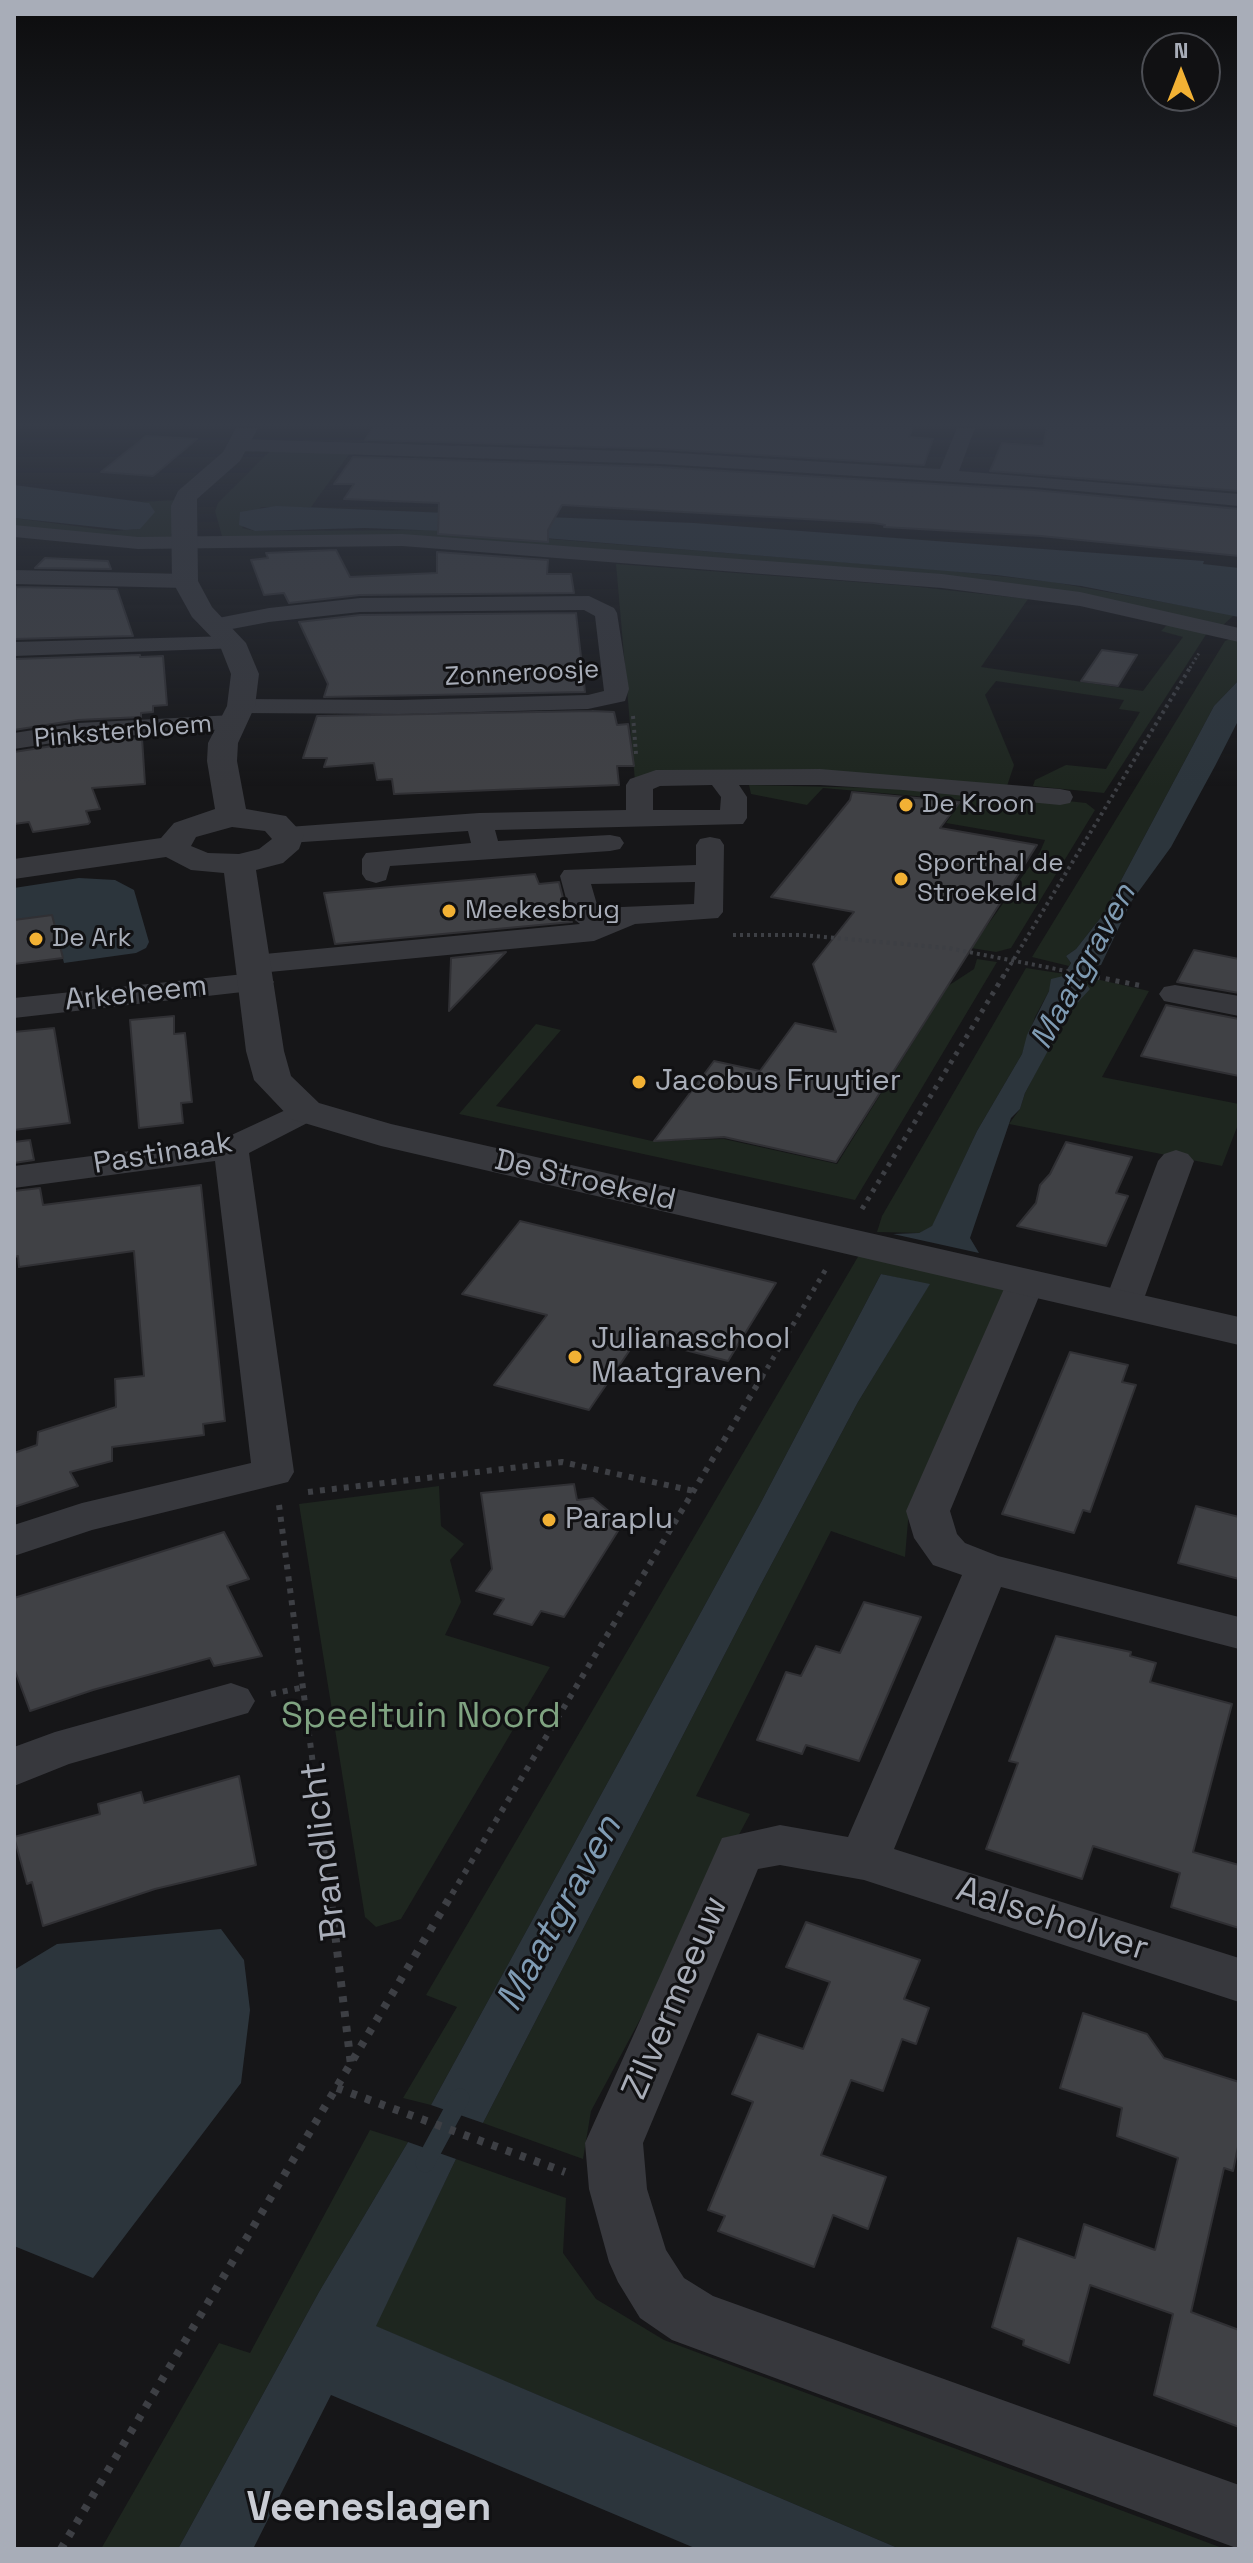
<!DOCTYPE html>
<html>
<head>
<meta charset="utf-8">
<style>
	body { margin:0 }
	#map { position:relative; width:1253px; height:2563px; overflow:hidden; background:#161618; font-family:"Space Grotesk",sans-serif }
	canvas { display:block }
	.frame { position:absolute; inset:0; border:16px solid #a8adb8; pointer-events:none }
	.north { position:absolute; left:1141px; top:32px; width:80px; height:80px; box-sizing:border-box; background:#111113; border:2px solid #4d4f55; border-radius:50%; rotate:0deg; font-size:22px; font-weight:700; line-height:32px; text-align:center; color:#a8adb8 }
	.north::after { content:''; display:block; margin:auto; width:28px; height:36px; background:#f2b134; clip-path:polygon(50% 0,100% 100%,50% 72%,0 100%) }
</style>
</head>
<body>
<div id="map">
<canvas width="1253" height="2563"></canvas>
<div class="frame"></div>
<div class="north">N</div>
</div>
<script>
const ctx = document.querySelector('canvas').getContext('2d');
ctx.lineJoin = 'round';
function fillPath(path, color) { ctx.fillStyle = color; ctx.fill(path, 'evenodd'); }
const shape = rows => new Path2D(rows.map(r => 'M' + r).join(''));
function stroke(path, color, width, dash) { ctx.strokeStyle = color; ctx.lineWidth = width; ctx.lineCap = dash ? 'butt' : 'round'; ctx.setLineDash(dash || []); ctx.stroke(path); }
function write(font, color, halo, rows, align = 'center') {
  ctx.font = font + ' "Space Grotesk",sans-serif'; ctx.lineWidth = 6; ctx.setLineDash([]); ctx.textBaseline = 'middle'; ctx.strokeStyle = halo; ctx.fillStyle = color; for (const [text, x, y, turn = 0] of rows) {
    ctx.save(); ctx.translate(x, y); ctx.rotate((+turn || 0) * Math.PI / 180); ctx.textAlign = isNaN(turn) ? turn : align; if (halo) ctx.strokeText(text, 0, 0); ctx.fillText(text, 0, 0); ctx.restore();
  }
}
const green = shape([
	[353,449,311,507,261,507,242,528,255,531,436,530,943,570,1053,582,1234,615,1222,626,1091,597,631,555,222,536,215,511,218,503,270,451],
	[178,500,171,538,142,539,14,526,14,518,113,531,139,529,149,503,137,502],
	[616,564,910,586,1028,599,981,667,1143,691,1183,637,1161,631,1166,626,1176,624,1207,633,1104,793,1033,786,1035,780,1066,765,1106,769,1140,712,1119,709,1124,700,996,681,985,695,1014,765,1007,786,650,773,635,781],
	[1230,639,1239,640,1239,680,1214,706,1102,916,1076,949,1066,956,1071,963,1069,966,1032,957,1225,641],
	[749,785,968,790,1086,803,1095,810,1011,948,996,952,946,944,949,938,976,941,1040,852,1045,840,946,823,962,800,823,788,807,805,751,794],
	[977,959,997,962,855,1200,459,1114,536,1024,561,1030,496,1106,652,1141,724,1139,837,1164,948,986,974,969],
	[1026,968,1065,974,1049,991,1035,1017,1022,1054,977,1131,932,1227,919,1233,877,1232,882,1216],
	[1087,977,1149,991,1102,1077,1239,1104,1239,1122,1222,1166,1009,1124,1020,1109,1025,1093,1054,1038,1077,1000,1085,994],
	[859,1255,1017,1293,909,1509,905,1557,831,1531,696,1796,750,1814,591,2111,583,2159,483,2123,761,1584,858,1402,929,1285,881,1274,758,1508,431,2105,403,2098,457,2007,426,1995],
	[439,1486,441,1526,464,1544,450,1560,461,1602,445,1635,550,1667,401,1919,376,1927,365,1917,299,1504],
	[370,2130,408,2142,319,2292,178,2549,101,2549,219,2343,250,2353],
	[456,2159,566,2198,563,2253,596,2299,664,2340,1225,2549,900,2549,375,2326]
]);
const water = shape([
	[14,485,149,503,155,512,140,529,125,530,14,518],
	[276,506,694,523,1204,561,1203,564,1239,568,1239,617,1081,586,996,575,471,532,365,528,255,531,239,525,240,512],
	[1239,680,1239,719,1215,766,1171,847,1131,902,1101,965,1091,967,1084,981,1090,989,1069,1012,1025,1093,1020,1109,1011,1118,970,1238,979,1253,893,1234,919,1233,932,1226,977,1131,1022,1054,1027,1035,1049,991,1051,979,1063,976,1071,963,1066,956,1076,949,1102,916,1214,706],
	[79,878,115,880,134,890,149,942,146,948,136,953,64,963,52,915,14,920,14,888],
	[881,1274,930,1284,858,1402,761,1584,483,2123,431,2105,758,1508],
	[221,1929,244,1960,250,2010,241,2083,93,2278,14,2246,14,1970,57,1944],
	[408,2142,456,2159,376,2326,900,2549,697,2549,331,2395,253,2549,178,2549,319,2292]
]);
const stream = shape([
	[425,2163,460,2098]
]);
const building = shape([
	[373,428,912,428,909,437,933,439,924,465,660,449,365,440,373,428],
	[1047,428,1239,428,1239,491,990,471,1002,443,1043,446,1047,428],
	[146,436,197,439,153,476,101,472,146,436],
	[353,457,660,467,1034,490,1239,509,1239,556,1041,536,884,527,885,525,874,523,562,505,548,530,548,542,438,534,439,503,344,499,354,484,334,484,353,457],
	[336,550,350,577,437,573,437,552,548,560,547,574,571,574,574,593,360,595,289,603,284,593,264,595,251,560,268,558,266,553,336,550],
	[45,558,108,561,111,569,35,568,45,558],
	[16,587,117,589,133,636,14,639,16,587],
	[576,613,585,692,324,697,328,684,299,622,360,615,576,613],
	[1102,650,1137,655,1118,686,1081,681,1102,650],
	[140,655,140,657,163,656,167,705,153,706,153,712,141,713,141,717,78,720,14,730,14,659,140,655],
	[592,711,614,712,617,725,628,724,634,766,617,766,619,785,394,794,392,779,377,780,374,763,324,767,327,758,303,758,317,716,592,711],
	[142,738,145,784,92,788,100,809,86,811,90,822,88,824,33,832,29,822,14,824,14,752,78,742,142,738],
	[852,792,960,802,940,828,1037,845,836,1162,724,1137,654,1141,714,1061,760,1071,795,1023,836,1032,813,964,854,912,771,897,850,800,852,792],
	[535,874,539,884,559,882,568,918,572,922,335,944,324,893,535,874],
	[52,915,63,958,14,964,14,920,52,915],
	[1194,950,1239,959,1239,993,1177,982,1194,950],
	[506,952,449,1011,451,958,506,952],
	[1166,1005,1239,1019,1239,1076,1141,1056,1166,1005],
	[174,1016,174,1034,185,1033,192,1102,181,1103,183,1123,139,1128,130,1020,174,1016],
	[54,1028,70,1123,14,1130,14,1032,54,1028],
	[30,1140,34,1160,14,1163,14,1142,30,1140],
	[1066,1142,1132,1157,1116,1193,1128,1196,1106,1246,1017,1226,1036,1203,1040,1185,1050,1174,1066,1142],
	[201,1185,225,1421,203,1424,204,1435,112,1447,112,1461,70,1472,78,1486,14,1507,14,1453,37,1445,38,1432,116,1407,115,1379,144,1376,134,1251,19,1267,18,1256,14,1257,14,1191,40,1188,43,1205,201,1185],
	[520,1221,664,1256,776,1283,728,1361,638,1338,589,1410,494,1385,547,1315,462,1294,520,1221],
	[1070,1352,1128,1365,1122,1382,1136,1385,1090,1512,1083,1510,1074,1533,1002,1514,1070,1352],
	[574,1484,577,1500,593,1498,623,1523,564,1617,541,1611,532,1625,494,1614,504,1599,476,1591,492,1569,481,1493,574,1484],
	[1196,1506,1239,1517,1239,1579,1178,1563,1196,1506],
	[224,1532,249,1579,227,1586,262,1656,214,1666,210,1658,93,1690,30,1711,14,1668,14,1598,224,1532],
	[864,1602,921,1617,859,1761,806,1745,802,1754,757,1740,786,1672,801,1676,816,1646,840,1653,864,1602],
	[1056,1636,1131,1652,1130,1656,1156,1663,1150,1682,1232,1704,1193,1852,1239,1865,1239,1928,1171,1907,1180,1873,1093,1846,1082,1879,986,1849,1018,1763,1009,1761,1056,1636],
	[239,1776,256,1865,155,1889,43,1926,32,1882,27,1884,14,1837,100,1814,98,1804,141,1792,144,1803,239,1776],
	[806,1922,920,1960,904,1999,929,2008,916,2044,902,2039,883,2091,851,2080,821,2155,886,2177,868,2229,833,2215,814,2267,718,2231,725,2216,708,2210,753,2102,732,2094,758,2034,803,2049,830,1982,786,1967,806,1922],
	[1083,2013,1147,2034,1164,2058,1239,2082,1239,2142,1233,2171,1224,2168,1191,2312,1239,2330,1239,2427,1154,2395,1173,2314,1090,2285,1069,2363,1023,2345,1024,2340,992,2327,1018,2238,1075,2258,1084,2224,1155,2250,1178,2158,1117,2136,1122,2108,1060,2088,1083,2013]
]);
const pathFar4 = shape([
	[1190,668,1199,653]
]);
const pathFar3 = shape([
	[633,716,636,754],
	[733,935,802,935,948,948,1097,977],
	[1003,977,1191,666]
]);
const pathFar2 = shape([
	[1086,975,1143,986],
	[862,1209,1004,975],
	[762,1377,826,1269]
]);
const pathFar1 = shape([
	[308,1492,562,1462,694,1491],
	[279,1505,330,1894],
	[271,1694,305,1687],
	[452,1894,763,1375]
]);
const path = shape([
	[330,1892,351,2065],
	[337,2088,565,2172],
	[61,2549,453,1892]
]);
const minor = shape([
	[957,428,975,428,959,471,1239,494,1239,506,1034,487,660,464,240,451,231,445,240,439,660,452,940,469,957,428],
	[14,525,138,537,402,534,942,574,1080,592,1239,628,1239,642,1080,606,942,588,402,546,138,549,14,537,14,525],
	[14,570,185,574,196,581,185,588,14,584,14,570],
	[589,596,614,608,617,613,629,689,625,701,588,709,399,714,241,713,232,711,229,706,232,701,241,699,399,700,588,695,604,691,595,616,584,610,360,612,269,622,216,632,208,630,204,625,208,620,269,608,360,598,589,596],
	[232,636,240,638,244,643,240,648,14,656,14,642,232,636],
	[233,715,242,718,246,723,242,728,78,739,14,749,14,733,78,723,233,715],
	[820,769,1060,789,1070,791,1073,797,1070,803,1060,805,903,790,820,785,739,785,747,797,747,818,743,824,495,830,498,841,610,835,620,837,624,843,620,849,610,851,390,866,386,880,376,883,366,880,362,874,362,859,366,853,471,843,468,831,288,843,278,841,274,835,278,829,288,827,479,813,626,810,626,785,630,779,656,770,820,769],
	[712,785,721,797,720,810,653,810,653,789,660,786,712,785],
	[710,837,720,839,724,845,723,912,718,918,635,924,594,941,259,973,269,975,274,982,269,989,14,1018,14,998,254,973,243,971,239,964,243,957,254,955,580,924,571,917,560,876,564,870,696,865,696,845,700,839,710,837],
	[695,882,694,904,598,908,591,884,695,882],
	[1175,985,1239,996,1239,1016,1164,1001,1159,994,1164,987,1175,985],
	[305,1101,317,1104,322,1111,317,1118,249,1153,294,1472,288,1482,92,1530,14,1556,14,1525,82,1503,251,1463,215,1161,14,1188,14,1166,223,1139,305,1101],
	[1176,1150,1188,1154,1194,1161,1142,1304,1137,1312,1123,1316,1109,1312,1104,1304,1158,1161,1164,1154,1176,1150],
	[1026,1271,1039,1274,1045,1282,950,1511,957,1534,965,1543,998,1556,1239,1617,1239,1649,1001,1587,894,1849,1239,1958,1239,2002,864,1880,780,1865,758,1869,643,2143,647,2189,666,2250,684,2278,713,2296,1239,2485,1239,2549,672,2340,640,2318,618,2282,609,2262,589,2189,585,2143,722,1838,780,1825,848,1837,962,1575,933,1565,914,1538,906,1511,1007,1282,1013,1274,1026,1271],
	[231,1683,248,1689,255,1701,248,1713,69,1764,14,1786,14,1747,55,1732,231,1683]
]);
const tertiary = shape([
	[236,428,258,428,240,461,197,499,198,581,212,607,246,643,259,674,255,706,238,743,237,761,246,809,286,816,304,835,299,849,283,863,256,870,284,1051,291,1076,319,1103,391,1124,1239,1317,1239,1345,381,1146,291,1119,254,1080,246,1051,224,873,191,870,166,857,14,879,14,859,161,838,174,823,215,809,207,761,208,743,227,706,231,674,220,646,192,617,172,581,171,506,178,491,223,452,236,428],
	[232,827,265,831,272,839,259,849,239,854,208,853,191,846,196,837,232,827]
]);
const markers = [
	[906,805,8,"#f2b134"],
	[901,879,8,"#f2b134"],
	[449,911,8,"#f2b134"],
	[36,939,8,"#f2b134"],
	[639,1082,8,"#f2b134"],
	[575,1357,8,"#f2b134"],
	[549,1520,8,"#f2b134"]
];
const farStreetnames = [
	["Zonneroosje",522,674,-3],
	["Pinksterbloem",123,732,-5]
];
const farPoinames = [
	["De Kroon",922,805],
	["Sporthal de",917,864],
	["Stroekeld",917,894],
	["Meekesbrug",465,911],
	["De Ark",52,939]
];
const streetNames = [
	["Arkeheem",136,994,-6],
	["Pastinaak",163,1154,-9],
	["De Stroekeld",585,1181,13]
];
const poiNames = [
	["Jacobus Fruytier",655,1082],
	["Julianaschool",591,1340],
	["Maatgraven",591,1374],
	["Paraplu",565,1520]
];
const waterNames = [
	["Maatgraven",1084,967,-61]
];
const nearParknames = [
	["Speeltuin Noord",421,1717]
];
const nearStreetnames = [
	["Brandlicht",325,1851,-97],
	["Aalscholver",1052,1920,18],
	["Zilvermeeuw",676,1998,-67]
];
const nearWaternames = [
	["Maatgraven",560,1914,-61]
];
const nearQuarternames = [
	["Veeneslagen",369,2509]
];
fillPath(green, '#1e261f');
fillPath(water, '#2c353c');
stroke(stream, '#2c353c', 19);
fillPath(building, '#404145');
stroke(building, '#303034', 2);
stroke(pathFar4, '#3d3f44', 3, [2, 3]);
stroke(pathFar3, '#3d3f44', 4, [3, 4]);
stroke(pathFar2, '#3d3f44', 5, [4, 6]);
stroke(pathFar1, '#3d3f44', 6, [5, 7]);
stroke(path, '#3d3f44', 8, [6, 9]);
fillPath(minor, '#37383d');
fillPath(tertiary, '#37383d');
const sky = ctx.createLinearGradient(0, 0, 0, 787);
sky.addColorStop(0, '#0c0c0d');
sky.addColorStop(0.54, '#363c48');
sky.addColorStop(1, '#363c4800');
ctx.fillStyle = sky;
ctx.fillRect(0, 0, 1253, 787);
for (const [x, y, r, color] of markers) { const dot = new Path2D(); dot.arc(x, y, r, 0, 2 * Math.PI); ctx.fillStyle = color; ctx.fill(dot); stroke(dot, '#111113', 3); }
write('26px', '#a8adb8', '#111113', farStreetnames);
write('26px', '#a8adb8', '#111113', farPoinames, 'left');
write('30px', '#a8adb8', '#111113', streetNames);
write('30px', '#a8adb8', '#111113', poiNames, 'left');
write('italic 32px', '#7f9bb3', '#111113', waterNames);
write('36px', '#7fa381', '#111113', nearParknames);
write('36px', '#a8adb8', '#111113', nearStreetnames);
write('italic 38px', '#7f9bb3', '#111113', nearWaternames);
write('bold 40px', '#c9ccd4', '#111113', nearQuarternames);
</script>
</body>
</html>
